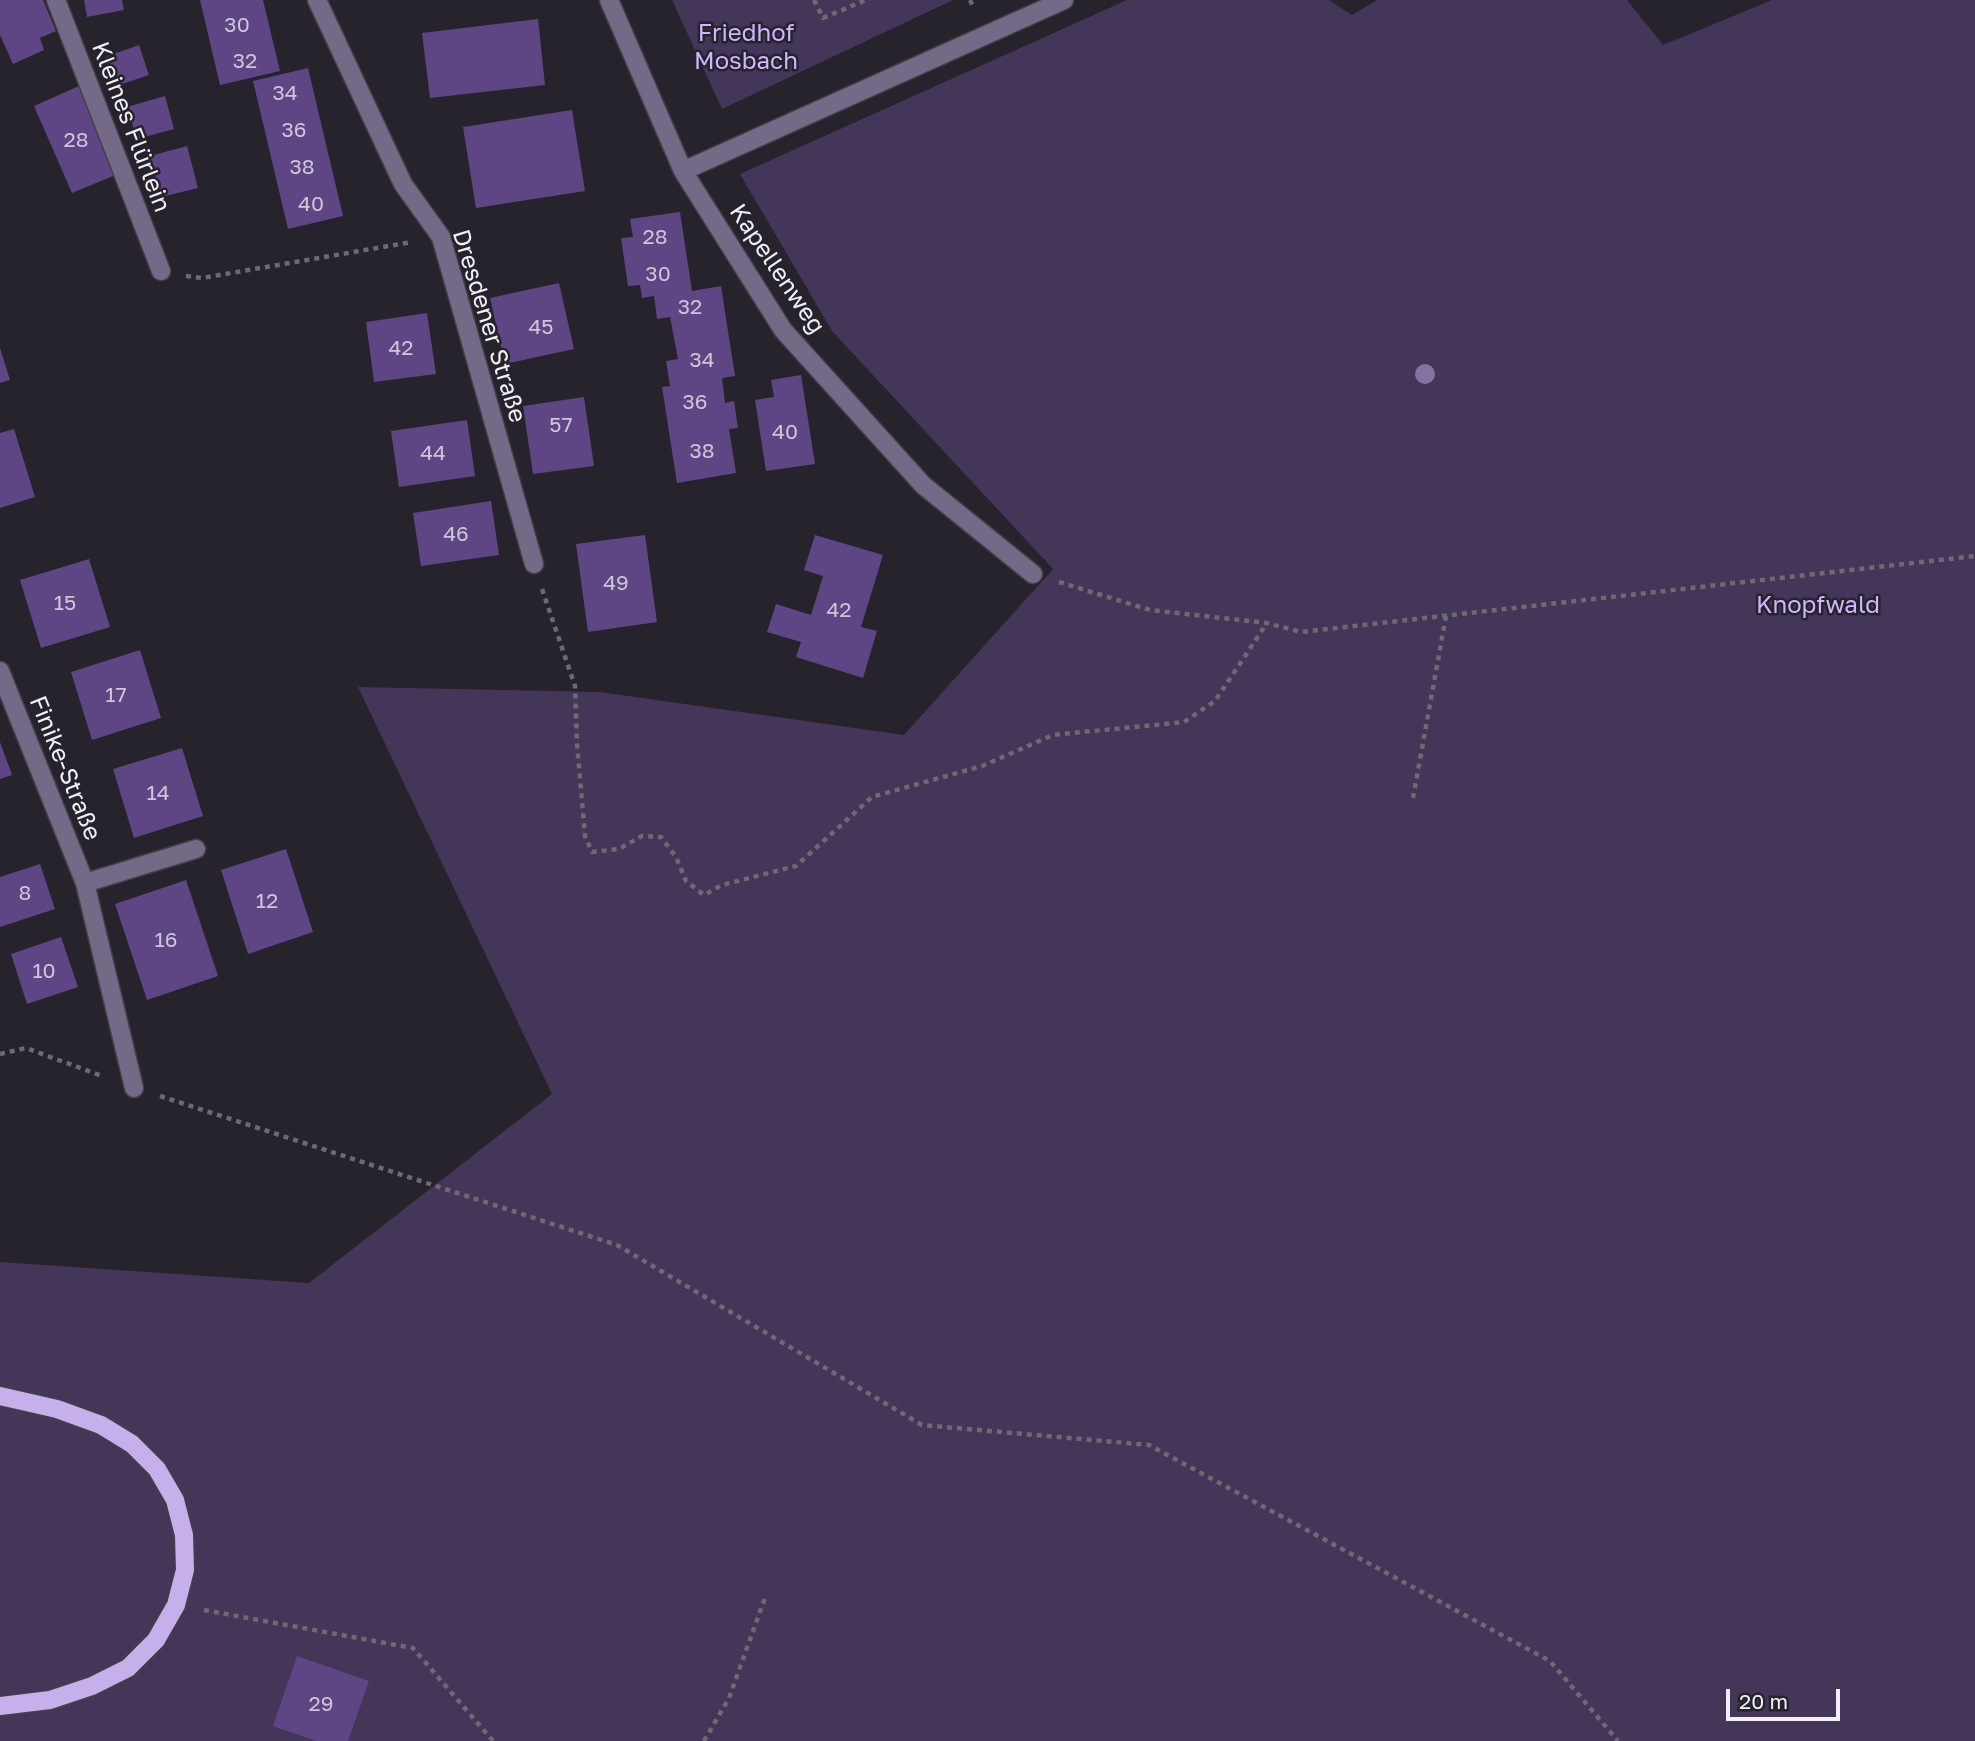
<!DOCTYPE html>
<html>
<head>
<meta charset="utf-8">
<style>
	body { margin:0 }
	#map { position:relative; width:1975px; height:1741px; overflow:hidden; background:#26232c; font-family:"Golos Text",sans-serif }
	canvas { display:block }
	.scale { position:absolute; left:1726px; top:1689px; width:114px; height:32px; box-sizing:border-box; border:4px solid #f2f0f6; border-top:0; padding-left:9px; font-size:21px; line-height:24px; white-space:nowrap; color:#f2f0f6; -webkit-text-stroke:5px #26232c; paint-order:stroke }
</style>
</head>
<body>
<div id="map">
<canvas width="1975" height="1741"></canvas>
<div class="scale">20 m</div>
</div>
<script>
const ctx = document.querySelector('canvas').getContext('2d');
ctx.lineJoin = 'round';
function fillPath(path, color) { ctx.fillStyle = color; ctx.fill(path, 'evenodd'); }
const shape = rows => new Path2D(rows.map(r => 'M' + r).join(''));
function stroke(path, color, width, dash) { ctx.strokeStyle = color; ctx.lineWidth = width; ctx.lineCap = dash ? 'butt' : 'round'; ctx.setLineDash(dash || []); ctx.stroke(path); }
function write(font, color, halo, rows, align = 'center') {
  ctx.font = font + ' "Golos Text",sans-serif'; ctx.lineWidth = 5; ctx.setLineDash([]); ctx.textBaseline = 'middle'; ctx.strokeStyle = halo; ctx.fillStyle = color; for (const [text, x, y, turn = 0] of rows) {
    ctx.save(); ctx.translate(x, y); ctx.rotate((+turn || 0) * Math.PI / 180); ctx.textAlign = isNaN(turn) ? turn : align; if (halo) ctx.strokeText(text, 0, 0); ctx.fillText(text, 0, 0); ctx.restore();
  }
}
const green = shape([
	[672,0,953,0,722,109],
	[1127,0,1329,0,1352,15,1377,0,1627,0,1663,45,1772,0,1975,0,1975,1741,0,1741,0,1262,309,1283,552,1094,358,687,600,692,904,735,1053,569,832,331,740,174]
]);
const building = shape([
	[0,0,43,0,56,31,40,38,44,50,13,64,0,35],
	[84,0,122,0,124,10,87,17],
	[200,0,263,0,280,71,220,85],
	[538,19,545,85,430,98,422,33],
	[139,45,149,75,116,86,105,57],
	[308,68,343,216,288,229,253,81],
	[79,86,118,174,72,193,34,106],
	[165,96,174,129,137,139,127,107],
	[572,110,585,191,476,208,463,127],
	[187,146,198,188,161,197,150,156],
	[680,212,692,291,721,286,735,376,722,378,725,403,734,401,738,428,729,429,736,473,677,483,662,387,670,386,666,361,678,359,670,317,657,319,654,296,642,298,640,285,628,286,621,238,633,237,630,219],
	[559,283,574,349,505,364,490,298],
	[427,313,436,374,374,382,366,322],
	[0,348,10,380,0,383],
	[801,375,815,464,766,471,755,400,774,397,771,380],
	[584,397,594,466,533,474,523,406],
	[467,420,475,476,399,487,391,431],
	[14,429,35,497,0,508,0,433],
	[491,501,499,555,421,566,413,513],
	[645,535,657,622,588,632,576,544],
	[815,535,883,555,861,627,877,631,863,678,796,657,801,642,767,632,776,604,811,615,823,576,804,570],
	[89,559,110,627,41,648,20,580],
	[140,650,161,718,92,740,71,672],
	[0,742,12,775,0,779],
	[182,748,203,816,134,838,113,769],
	[286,849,313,932,248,954,221,870],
	[40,864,55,909,0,927,0,877],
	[186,880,218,976,147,1000,115,904],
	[61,937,78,987,27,1004,11,954],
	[297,1656,369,1681,348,1741,316,1741,273,1726]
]);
const path = shape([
	[814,0,823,18,866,0],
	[970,0,974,9],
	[186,276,202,278,412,242],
	[1059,582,1150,610,1267,623,1301,632,1975,556],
	[542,589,575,686,577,744,585,836,592,852,619,849,642,836,661,837,676,857,686,881,704,895,722,885,796,866,872,797,982,766,1053,735,1184,722,1215,701,1267,623],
	[1413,798,1446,616],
	[0,1054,26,1048,102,1076],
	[160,1096,617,1245,922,1425,1149,1445,1550,1661,1618,1741],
	[204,1610,413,1648,493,1741],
	[704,1741,729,1698,766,1595]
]);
const minor = shape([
	[56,0,161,271],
	[317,0,403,184,441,237,534,564],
	[609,0,683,171,783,330,923,485,1033,574],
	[683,171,1064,0],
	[0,671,85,883,134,1088],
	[85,883,196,849]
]);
const major = shape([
	[0,1396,57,1409,101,1425,132,1444,157,1469,175,1500,184,1535,185,1570,176,1605,156,1640,128,1668,92,1686,50,1700,0,1706]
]);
const trees = [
	[1425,374]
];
const numberNames = [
	["30",237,25],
	["32",245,61],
	["34",285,93],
	["36",294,130],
	["28",76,140],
	["38",302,167],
	["40",311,204],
	["28",655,237],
	["30",658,274],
	["32",690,307],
	["45",541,327],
	["42",401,348],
	["34",702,360],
	["36",695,402],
	["57",561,425],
	["40",785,432],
	["38",702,451],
	["44",433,453],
	["46",456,534],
	["49",616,583],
	["15",65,603],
	["42",839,610],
	["17",116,695],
	["14",158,793],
	["8",25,893],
	["12",267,901],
	["16",166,940],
	["10",44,971],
	["29",321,1704]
];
const parkNames = [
	["Friedhof",746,33],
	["Mosbach",746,61],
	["Knopfwald",1818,605]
];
const streetNames = [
	["Kleines Flürlein",131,127,69],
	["Kapellenweg",777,269,56],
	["Dresdener Straße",489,326,73],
	["Finike-Straße",65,768,68]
];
fillPath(green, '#433659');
fillPath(building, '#5e4684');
stroke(minor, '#434048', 21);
stroke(major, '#434048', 21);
stroke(path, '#6d6a72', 4.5, [5, 5]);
stroke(minor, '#746a87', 18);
stroke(major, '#c5b0ec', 18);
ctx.fillStyle = '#8373a0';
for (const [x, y] of trees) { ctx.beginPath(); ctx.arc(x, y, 10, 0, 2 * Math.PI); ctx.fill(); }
write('21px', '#cdc6da', null, numberNames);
write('24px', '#cfb5ff', '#26232c', parkNames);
write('24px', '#f2f0f6', '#26232c', streetNames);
</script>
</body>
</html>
